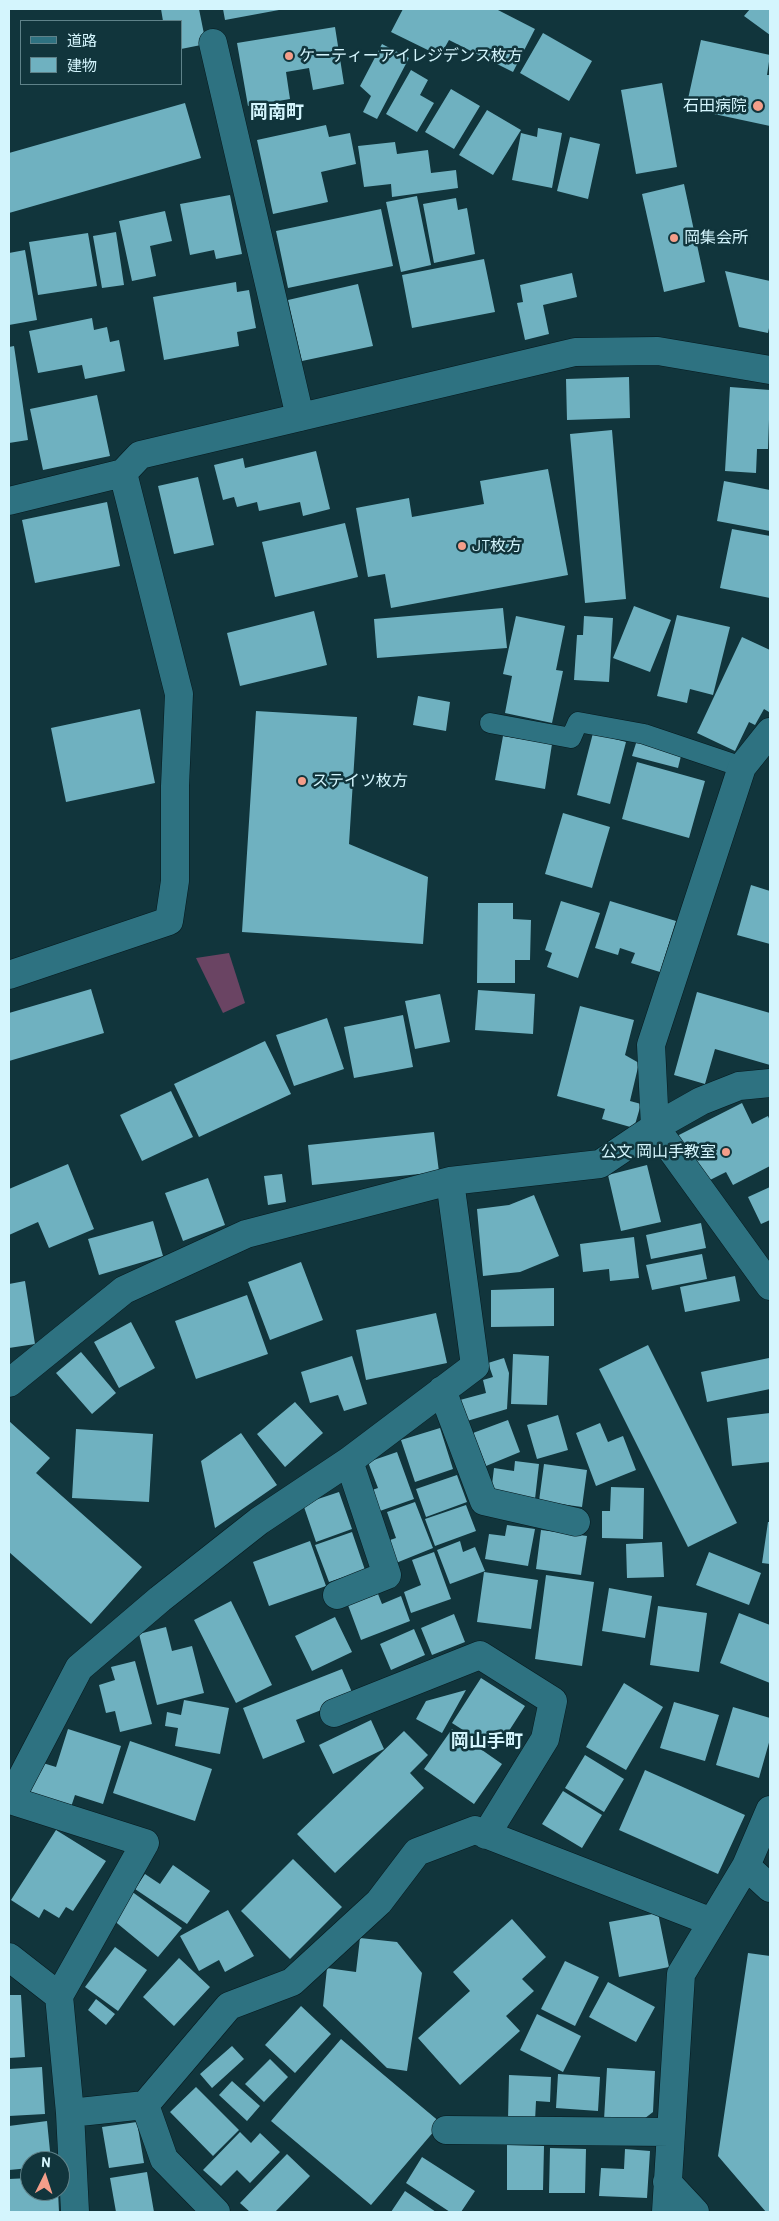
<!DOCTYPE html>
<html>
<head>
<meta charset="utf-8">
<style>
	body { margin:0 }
	#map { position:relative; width:779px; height:2221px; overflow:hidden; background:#11353c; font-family:Barlow,"Noto Sans JP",sans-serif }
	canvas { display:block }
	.frame { position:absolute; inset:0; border:10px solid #d4f5fd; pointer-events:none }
	.legend { position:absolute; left:20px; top:20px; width:162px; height:65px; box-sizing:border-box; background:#11353c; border:1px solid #5f8289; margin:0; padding:6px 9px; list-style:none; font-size:15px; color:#d4f5fd }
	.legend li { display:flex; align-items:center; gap:10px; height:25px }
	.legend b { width:25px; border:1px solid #5f8289 }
	.north { position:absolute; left:20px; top:2151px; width:50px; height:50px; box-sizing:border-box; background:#11353c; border:1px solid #5f8289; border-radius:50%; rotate:4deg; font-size:14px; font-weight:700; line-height:20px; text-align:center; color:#d4f5fd }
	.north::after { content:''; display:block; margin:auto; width:18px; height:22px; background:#f49e8a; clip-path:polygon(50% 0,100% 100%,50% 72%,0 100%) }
</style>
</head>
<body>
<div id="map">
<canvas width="779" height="2221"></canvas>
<div class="frame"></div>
<ul class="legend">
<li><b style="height:6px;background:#2e7281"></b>道路</li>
<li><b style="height:14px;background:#6fb1c0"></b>建物</li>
</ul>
<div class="north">N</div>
</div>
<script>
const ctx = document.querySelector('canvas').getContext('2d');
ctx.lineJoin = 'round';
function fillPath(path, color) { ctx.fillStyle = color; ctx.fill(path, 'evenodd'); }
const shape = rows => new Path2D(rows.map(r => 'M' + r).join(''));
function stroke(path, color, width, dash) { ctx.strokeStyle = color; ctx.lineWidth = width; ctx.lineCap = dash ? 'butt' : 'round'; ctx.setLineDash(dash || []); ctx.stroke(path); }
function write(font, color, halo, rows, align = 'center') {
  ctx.font = font + ' Barlow,"Noto Sans JP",sans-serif'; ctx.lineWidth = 5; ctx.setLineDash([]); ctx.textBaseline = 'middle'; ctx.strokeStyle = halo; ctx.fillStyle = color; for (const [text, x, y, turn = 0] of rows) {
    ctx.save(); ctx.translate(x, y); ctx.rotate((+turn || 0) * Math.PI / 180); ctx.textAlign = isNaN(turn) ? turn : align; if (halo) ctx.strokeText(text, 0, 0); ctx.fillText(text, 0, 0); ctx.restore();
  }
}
const green = shape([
	[229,953,245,1003,223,1013,196,958]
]);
const building = shape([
	[161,9,199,9,206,44,181,49,181,21,163,21],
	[223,9,279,9,279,10,225,20],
	[403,9,496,9,535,29,513,72,449,40,440,56,391,32],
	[750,9,770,9,770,35,744,16],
	[335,27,344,84,313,90,309,68,286,72,290,99,248,106,237,43],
	[543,33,592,61,569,101,520,73],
	[701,40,770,55,767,75,770,75,770,126,686,108],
	[382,44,409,58,377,119,363,112,371,96,360,86],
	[411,70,428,80,420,95,434,103,417,132,386,114],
	[662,83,677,167,636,174,621,90],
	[451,89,480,106,454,149,425,132],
	[185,103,201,158,9,213,9,153],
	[487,110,521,130,493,175,459,155],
	[326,125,329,137,350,133,356,164,321,172,328,202,273,214,257,140],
	[538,128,562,133,552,188,512,180,521,133,537,137],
	[570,137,600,144,588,199,557,191],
	[395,142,397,154,428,150,431,173,456,170,458,188,392,197,391,184,364,187,358,146],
	[684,184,705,282,664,292,642,194],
	[230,195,242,254,216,259,214,250,190,255,180,204],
	[417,196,431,265,401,272,386,202],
	[456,198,458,210,467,208,475,254,434,263,423,204],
	[381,209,393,266,288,288,276,231],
	[165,211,172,241,150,246,156,276,132,281,119,221],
	[116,232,124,285,102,288,93,236],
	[88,233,97,286,38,295,29,242],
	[25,250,37,320,9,325,9,253],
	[484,259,495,312,412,328,402,275],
	[725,271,770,281,770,323,768,333,739,327],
	[572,273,577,297,543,305,549,334,525,340,517,303,523,302,520,285],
	[236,282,237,292,249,290,256,328,237,332,239,346,164,360,153,297],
	[358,284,373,346,302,361,288,300],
	[92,318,94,330,107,327,110,342,119,340,125,371,85,379,82,365,38,373,29,331],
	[14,346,28,440,9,443,9,347],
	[629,377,630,418,567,420,566,379],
	[730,387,770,390,768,449,757,449,756,473,725,471],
	[97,395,110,456,43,470,30,409],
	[612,430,626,599,585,603,570,434],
	[316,451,330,509,303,516,300,502,259,511,257,502,237,507,234,497,223,500,214,465,243,458,245,468],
	[548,469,568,575,391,608,385,574,368,577,356,508,409,498,412,517,484,504,480,481],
	[198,477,214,545,174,554,158,486],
	[724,481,770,490,770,531,717,521],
	[107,502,120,566,35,583,22,520],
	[345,523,358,577,275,597,262,542],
	[732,529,770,536,770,598,720,588],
	[634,606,671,620,650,672,613,658],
	[503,608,507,648,377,658,374,619],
	[314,611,327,665,240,686,227,633],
	[677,615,730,627,713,695,690,689,687,703,657,696],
	[516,616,565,626,556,670,563,671,552,723,505,713,512,676,503,674],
	[584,616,613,618,609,682,574,680,577,635,583,635],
	[742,637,770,650,770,710,769,712,764,709,755,725,749,722,735,751,697,733],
	[418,696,450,702,446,731,413,725],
	[140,709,155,783,66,802,51,728],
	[256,711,357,717,349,844,428,877,423,944,242,932],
	[593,733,626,742,610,804,577,795],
	[503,736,552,744,545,789,495,780],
	[637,740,682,752,678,768,632,756],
	[637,762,705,781,689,838,622,819],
	[563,813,610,827,592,888,545,874],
	[751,885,770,891,770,944,737,935],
	[561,901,600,913,578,978,547,967,552,953,545,950],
	[610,901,676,921,660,972,631,963,635,953,620,948,618,955,595,948],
	[478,903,513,903,513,919,531,920,530,960,515,960,515,983,477,983],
	[91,989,104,1033,9,1061,9,1013],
	[478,990,535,994,533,1034,475,1030],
	[697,992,770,1013,770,1065,715,1049,705,1084,674,1075],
	[440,994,450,1042,415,1049,405,1001],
	[580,1006,634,1020,625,1055,639,1063,630,1101,641,1104,634,1128,602,1119,605,1109,557,1096],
	[403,1015,413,1067,354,1078,344,1027],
	[327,1018,344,1069,294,1086,276,1035],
	[265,1041,291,1094,199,1137,174,1084],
	[171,1091,193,1137,142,1161,120,1115],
	[742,1103,752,1124,768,1116,770,1121,770,1166,733,1185,726,1172,700,1185,675,1137],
	[434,1132,439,1172,312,1185,308,1145],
	[68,1164,94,1229,49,1248,38,1222,9,1235,9,1189],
	[647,1165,661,1222,621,1231,608,1175],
	[282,1174,286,1202,268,1205,264,1176],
	[208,1178,225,1225,183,1241,165,1193],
	[770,1187,770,1220,761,1224,748,1197],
	[534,1195,559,1256,520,1272,483,1276,477,1209,509,1205],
	[153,1221,163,1256,99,1275,88,1239],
	[701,1223,706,1248,651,1259,646,1235],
	[634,1237,639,1278,610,1281,609,1269,583,1272,580,1244],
	[702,1254,707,1279,652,1290,646,1265],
	[301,1262,323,1320,270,1340,248,1282],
	[735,1276,740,1301,685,1312,680,1287],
	[25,1281,35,1344,9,1348,9,1284],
	[554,1288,554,1326,491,1327,491,1290],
	[247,1295,268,1354,196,1379,175,1321],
	[436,1313,447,1363,366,1380,356,1330],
	[131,1322,155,1368,119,1388,94,1342],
	[648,1345,737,1523,688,1547,599,1369],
	[81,1352,116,1393,92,1414,56,1373],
	[513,1354,549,1356,547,1405,511,1404],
	[352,1356,367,1404,344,1411,338,1395,310,1403,301,1372],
	[504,1358,509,1373,507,1409,467,1421,460,1400,486,1393,483,1380,493,1377,488,1363],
	[769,1358,770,1389,707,1402,701,1372],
	[295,1402,323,1433,285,1467,257,1434],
	[770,1413,770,1462,732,1466,727,1418],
	[558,1415,568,1450,537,1459,527,1425],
	[508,1420,520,1452,486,1466,473,1433],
	[9,1421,50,1458,36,1473,142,1567,91,1624,9,1552],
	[600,1423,608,1442,623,1436,636,1470,596,1486,576,1433],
	[440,1428,453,1469,415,1482,401,1440],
	[76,1429,153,1434,149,1502,72,1498],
	[241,1433,277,1485,215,1528,201,1461],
	[397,1452,414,1499,377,1512,369,1491,378,1488,368,1462],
	[515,1461,539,1464,535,1499,491,1493,494,1468,514,1471],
	[544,1464,587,1470,582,1507,539,1501],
	[457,1475,467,1502,426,1517,416,1489],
	[611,1487,644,1488,643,1539,602,1538,602,1511,610,1511],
	[339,1492,352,1529,316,1542,303,1504],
	[415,1502,433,1548,396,1563,387,1541,396,1538,387,1512],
	[466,1505,476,1531,435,1546,425,1519],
	[768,1522,770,1522,770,1564,762,1563],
	[507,1525,535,1529,528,1566,485,1559,489,1534,505,1536],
	[541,1530,587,1536,581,1575,536,1569],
	[352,1532,365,1570,329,1582,315,1545],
	[310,1541,326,1586,269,1606,253,1562],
	[460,1541,463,1552,475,1547,485,1571,450,1584,437,1550],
	[662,1542,664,1577,627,1578,626,1544],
	[434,1552,451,1599,411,1613,404,1592,421,1585,412,1560],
	[709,1552,761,1573,749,1605,696,1585],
	[484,1572,538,1580,531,1629,477,1622],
	[546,1575,594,1582,582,1666,535,1659],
	[609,1588,652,1596,645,1638,602,1631],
	[378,1594,382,1604,401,1596,410,1621,361,1640,348,1605],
	[231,1601,272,1685,236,1703,194,1620],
	[658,1606,707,1613,699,1672,650,1665],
	[739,1613,770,1625,770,1683,720,1663],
	[454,1614,465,1642,432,1655,421,1628],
	[335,1617,352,1652,312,1671,295,1636],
	[166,1627,172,1651,192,1646,204,1693,157,1705,139,1634],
	[414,1629,425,1655,391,1670,380,1644],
	[135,1661,152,1724,120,1732,115,1711,106,1713,99,1685,115,1680,111,1667],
	[342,1669,354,1697,296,1720,305,1742,263,1759,243,1708],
	[481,1678,525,1706,496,1751,452,1723],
	[624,1683,663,1707,626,1770,586,1747],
	[466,1690,442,1733,416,1719,426,1701],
	[184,1700,229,1708,220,1754,175,1746,178,1728,165,1726,167,1712,181,1715],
	[674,1702,719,1715,705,1761,660,1748],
	[733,1707,770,1718,770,1739,759,1778,716,1765],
	[371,1720,384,1749,333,1774,319,1745],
	[68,1729,121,1746,103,1804,75,1795,70,1810,22,1795,33,1760,56,1767],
	[452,1729,502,1764,474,1804,424,1769],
	[404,1731,428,1755,410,1773,424,1788,335,1873,297,1834],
	[130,1741,212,1769,195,1821,113,1793],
	[585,1755,624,1779,604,1812,565,1788],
	[645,1770,745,1815,718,1874,619,1830],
	[563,1791,602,1815,582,1848,542,1824],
	[56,1830,106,1861,73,1911,66,1907,59,1918,44,1909,39,1918,11,1900],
	[293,1859,342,1907,290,1959,241,1911],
	[173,1865,210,1891,187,1924,135,1889,145,1874,160,1884],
	[131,1891,182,1928,158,1957,112,1919],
	[228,1910,254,1956,225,1972,219,1960,199,1971,180,1936],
	[658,1913,669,1967,619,1977,609,1922],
	[512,1919,546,1957,522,1979,534,1991,506,2016,520,2031,460,2085,418,2038,470,1991,453,1972],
	[360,1938,397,1942,422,1973,407,2071,387,2068,323,2006,327,1968,356,1972],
	[115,1947,147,1970,118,2011,85,1987],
	[748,1953,770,1956,770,2212,766,2212,718,2156],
	[179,1958,210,1987,174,2026,143,1997],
	[565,1961,599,1977,575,2026,541,2009],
	[608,1982,655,2007,636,2042,589,2017],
	[9,1995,21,1995,25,2057,9,2058],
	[96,1999,115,2014,106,2025,88,2010],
	[301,2006,331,2034,295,2073,265,2045],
	[537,2014,581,2036,563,2072,520,2050],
	[341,2039,441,2123,371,2205,271,2121],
	[232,2046,244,2059,212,2088,200,2074],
	[270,2059,288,2077,264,2102,245,2084],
	[42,2067,45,2114,9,2116,9,2069],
	[607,2068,655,2071,653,2112,640,2122,604,2120],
	[558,2074,600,2077,598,2111,556,2108],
	[509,2075,551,2077,550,2102,536,2101,535,2121,508,2120],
	[232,2081,260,2106,247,2121,219,2095],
	[196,2087,239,2130,213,2156,170,2112],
	[47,2121,51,2161,30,2161,30,2168,9,2170,9,2126],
	[137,2122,144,2163,109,2168,102,2127],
	[240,2132,251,2143,260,2133,280,2152,250,2183,237,2170,221,2186,203,2170],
	[507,2145,544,2146,543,2190,507,2190],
	[550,2148,586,2149,585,2193,549,2193],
	[625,2149,650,2151,647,2198,599,2196,601,2168,624,2169],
	[287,2154,310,2176,275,2212,250,2212,240,2203],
	[422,2157,475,2191,461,2212,450,2212,406,2183],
	[147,2172,154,2212,116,2212,110,2178],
	[30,2178,30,2191,58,2191,59,2212,9,2212,9,2179],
	[405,2191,436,2212,391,2212]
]);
const service = shape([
	[490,723,571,738,578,722,644,734,742,767]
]);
const minor = shape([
	[213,43,300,417],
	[9,501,123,473,140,455,575,352,658,351,770,370],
	[770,732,742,767,651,1045,655,1127,770,1286],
	[9,975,169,921,175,881,175,786,179,694,123,473],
	[9,1383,124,1290,246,1234,450,1181,600,1164,655,1127,701,1101,739,1086,770,1083],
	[442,1390,484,1501,576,1522],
	[337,1595,387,1575,349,1461],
	[334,1713,480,1655,553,1701,545,1739,486,1835],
	[746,1866,770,1888],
	[9,1957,59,1996],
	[70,2113,145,2105],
	[446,2130,670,2132],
	[667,2182,695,2212],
	[75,2212,70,2113,59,1996,145,1843,10,1800,79,1668,160,1599,259,1521,349,1461,475,1366,450,1181],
	[216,2212,164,2159,145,2105,229,2006,292,1982,379,1902,417,1852,475,1830,712,1922],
	[666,2212,681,1974,746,1866,770,1810]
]);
const markers = [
	[289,56,5,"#f49e8a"],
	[758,106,6,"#f49e8a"],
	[674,238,5,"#f49e8a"],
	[462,546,5,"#f49e8a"],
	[302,781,5,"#f49e8a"],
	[726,1152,5,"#f49e8a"]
];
const poiNames = [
	["ケーティーアイレジデンス枚方",299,56],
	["石田病院",747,106,"right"],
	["岡集会所",684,238],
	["JT枚方",472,546],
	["ステイツ枚方",312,781],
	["公文 岡山手教室",716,1152,"right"]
];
const neighbourhoodNames = [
	["岡南町",277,112],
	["岡山手町",487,1741]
];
fillPath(green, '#6a4463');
fillPath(building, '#6fb1c0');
stroke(service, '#061a1f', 21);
stroke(minor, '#061a1f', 29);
stroke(service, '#2e7281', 20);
stroke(minor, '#2e7281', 28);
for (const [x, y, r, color] of markers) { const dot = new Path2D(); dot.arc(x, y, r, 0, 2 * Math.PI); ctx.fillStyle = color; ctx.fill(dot); stroke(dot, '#11353c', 2); }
write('16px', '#d4f5fd', '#11353c', poiNames, 'left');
write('bold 18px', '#d4f5fd', '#11353c', neighbourhoodNames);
</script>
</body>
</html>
